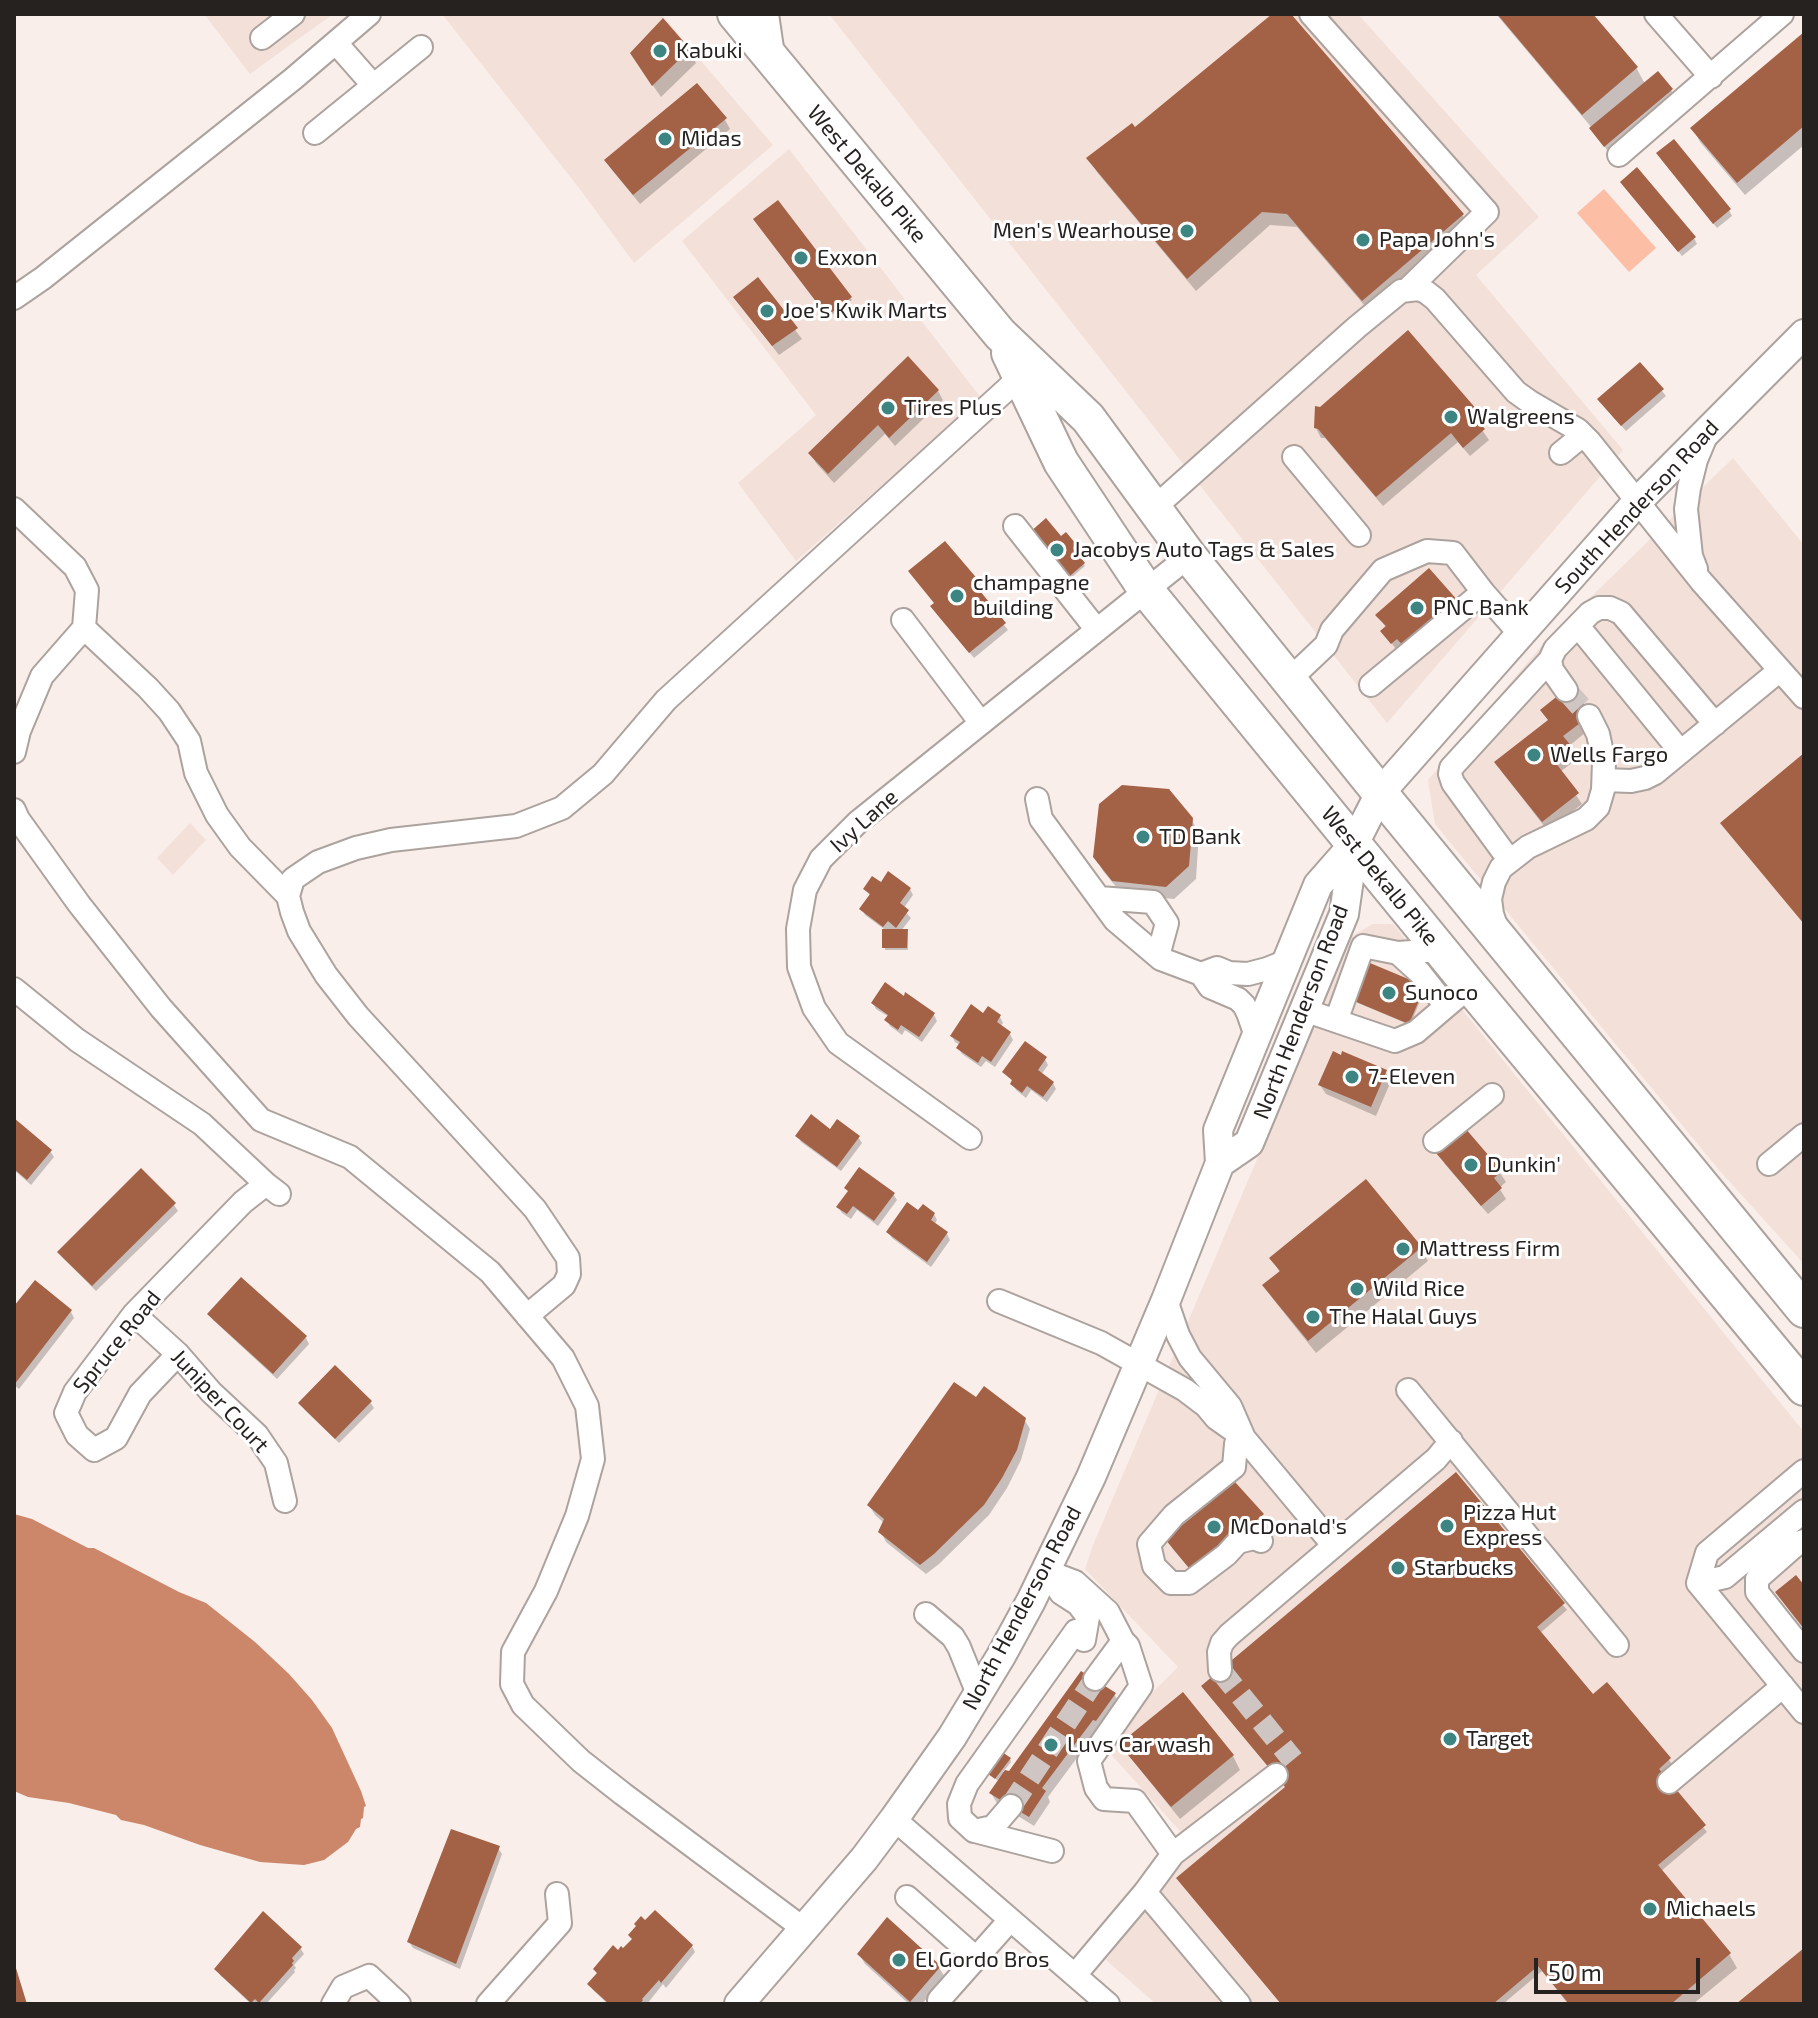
<!DOCTYPE html>
<html>
<head>
<meta charset="utf-8">
<style>
	body { margin:0 }
	#map { position:relative; width:1818px; height:2018px; overflow:hidden; background:#f9eeea; font-family:"Exo 2",sans-serif }
	canvas { display:block }
	.frame { position:absolute; inset:0; border:16px solid #262220; pointer-events:none }
	.scale { position:absolute; left:1534px; top:1958px; width:166px; height:36px; box-sizing:border-box; border:4px solid #262220; border-top:0; padding-left:10px; font-size:24px; line-height:28px; white-space:nowrap; color:#262220; -webkit-text-stroke:6px #fff; paint-order:stroke }
</style>
</head>
<body>
<div id="map">
<canvas width="1818" height="2018"></canvas>
<div class="frame"></div>
<div class="scale">50 m</div>
</div>
<script>
const ctx = document.querySelector('canvas').getContext('2d');
ctx.lineJoin = 'round';
function fillPath(path, color) { ctx.fillStyle = color; ctx.fill(path, 'evenodd'); }
const shape = rows => new Path2D(rows.map(r => 'M' + r).join(''));
function stroke(path, color, width, dash) { ctx.strokeStyle = color; ctx.lineWidth = width; ctx.lineCap = dash ? 'butt' : 'round'; ctx.setLineDash(dash || []); ctx.stroke(path); }
function write(font, color, halo, rows, align = 'center') {
  ctx.font = font + ' "Exo 2",sans-serif'; ctx.lineWidth = 6; ctx.setLineDash([]); ctx.textBaseline = 'middle'; ctx.strokeStyle = halo; ctx.fillStyle = color; for (const [text, x, y, turn = 0] of rows) {
    ctx.save(); ctx.translate(x, y); ctx.rotate((+turn || 0) * Math.PI / 180); ctx.textAlign = isNaN(turn) ? turn : align; if (halo) ctx.strokeText(text, 0, 0); ctx.fillText(text, 0, 0); ctx.restore();
  }
}
const built = shape([
	[204,14,333,14,250,74],
	[442,14,661,14,773,145,634,263,579,188],
	[829,14,1358,14,1539,217,1476,275,1623,450,1387,723],
	[789,149,981,398,796,561,738,483,816,415,682,241],
	[1733,458,1804,545,1804,1264,1719,1170,1435,824,1428,780,1544,643],
	[190,823,206,840,173,875,157,858],
	[1373,924,1393,924,1804,1432,1804,2004,1156,2004,1106,1960,1141,1910,1196,1849,1108,1751,1131,1714,1178,1667,1085,1569,1093,1545,1352,936]
]);
const green = shape([
	[1604,189,1656,248,1629,272,1577,213]
]);
const water = shape([
	[14,1514,32,1519,88,1548,94,1548,179,1592,206,1603,255,1642,289,1674,312,1700,332,1728,361,1791,366,1806,364,1807,363,1818,361,1819,360,1827,356,1829,348,1842,324,1860,304,1865,260,1862,200,1845,144,1825,121,1820,116,1815,69,1803,28,1797,14,1791]
]);
const shadow = shape([
	[1275,14,1288,14,1463,216,1470,229,1371,313,1297,227,1270,225,1196,291,1097,172,1089,159,1135,130],
	[1496,14,1590,14,1637,69,1645,84,1671,90,1675,96,1608,151,1595,135,1592,128],
	[1804,34,1804,145,1745,195,1700,142,1693,129],
	[689,50,696,63,661,97,640,67],
	[725,120,730,129,640,204,612,170,606,161],
	[1662,159,1729,210,1732,216,1717,228],
	[1626,188,1694,238,1697,244,1682,256],
	[777,202,852,300,829,317,755,219],
	[757,280,802,339,779,355,742,307],
	[938,391,943,400,895,446,885,434,834,483,816,463,810,453],
	[1662,391,1666,396,1626,431,1603,405],
	[1476,412,1482,422,1478,424,1489,440,1470,456,1458,442,1383,506,1325,438,1321,438,1316,428],
	[1066,535,1076,548,1073,551,1085,566,1066,582,1061,539],
	[979,583,982,589,978,592,1008,630,974,658,936,613],
	[1463,612,1398,652,1383,631,1386,628,1378,615],
	[1543,711,1596,724,1569,746,1577,759,1560,772,1582,804,1548,831,1502,772,1549,721],
	[1191,819,1199,833,1196,879,1174,899,1122,894,1103,871,1095,857],
	[881,885,910,889,913,895,903,909,911,918,901,931,906,931,908,934,908,950,885,950,884,929,865,915,862,909,871,897,865,889],
	[1425,989,1410,1025,1358,1003,1357,1001],
	[905,999,934,1015,937,1021,922,1042,905,1030,902,1035,890,1026,886,1020,889,1017,876,1009,873,1003],
	[984,1015,1000,1017,1003,1023,1000,1027,1010,1034,1013,1040,995,1067,986,1061,981,1067,962,1054,958,1048,960,1045,955,1042,952,1036],
	[1045,1059,1048,1065,1041,1075,1053,1083,1056,1089,1047,1102,1031,1090,1026,1098,1016,1090,1012,1084,1013,1082,1004,1072],
	[1385,1072,1391,1081,1376,1116,1326,1094,1320,1085],
	[14,1120,50,1151,54,1157,31,1185,14,1170],
	[798,1136,858,1137,862,1143,841,1171,801,1142],
	[1444,1163,1500,1173,1506,1182,1499,1188,1506,1199,1488,1214],
	[141,1170,174,1205,178,1211,96,1291,63,1258,59,1253],
	[893,1194,897,1200,878,1226,857,1210,851,1219,842,1213,838,1207],
	[919,1213,934,1214,937,1220,934,1225,947,1234,950,1240,931,1267,892,1238,888,1232],
	[1420,1248,1428,1261,1316,1353,1273,1299,1265,1286,1280,1273,1272,1258],
	[241,1280,306,1338,309,1344,277,1379,213,1320,210,1314],
	[35,1283,71,1312,74,1318,19,1389,14,1385,14,1310],
	[976,1400,1024,1419,1030,1429,1021,1460,1007,1488,989,1515,939,1564,926,1574,886,1542,881,1532,884,1523,875,1515,869,1505],
	[370,1402,374,1408,339,1443,304,1409],
	[1456,1475,1567,1610,1540,1633,1593,1697,1607,1685,1669,1760,1673,1765,1661,1775,1707,1832,1660,1872,1729,1954,1737,1968,1693,2004,1568,2004,1542,1971,1503,2004,1282,2004,1287,1788],
	[1262,1516,1267,1525,1200,1581,1173,1549,1168,1540],
	[1114,1694,1120,1704,1099,1728,1048,1797,1050,1802,1034,1826,997,1803,991,1793,1000,1782,976,1765,1010,1759,1011,1762,1003,1772,1010,1774],
	[1183,1695,1233,1756,1240,1770,1180,1819,1130,1757,1122,1744],
	[498,1848,502,1854,460,1969,413,1948,409,1942],
	[634,1940,692,1946,695,1952,666,1988,663,1984,647,2004,608,2004,593,1990,590,1984,598,1975,595,1969,623,1951],
	[300,1948,304,1954,294,1965,296,1968,294,1970,295,1972,266,2004,251,2004,220,1975,217,1969],
	[859,1954,939,1968,945,1977,922,2004,909,2004,865,1964]
]);
const building = shape([
	[1272,14,1291,14,1464,214,1362,301,1287,214,1262,212,1187,279,1086,158,1132,123,1135,127],
	[1497,14,1593,14,1638,67,1582,115],
	[663,18,690,49,652,86,630,53],
	[1804,32,1804,126,1737,183,1690,128],
	[1658,71,1673,89,1604,147,1589,128],
	[697,83,727,118,633,195,604,160],
	[1674,139,1731,209,1713,224,1656,153],
	[1637,167,1696,237,1678,252,1620,182],
	[778,200,852,297,827,316,753,219],
	[758,277,798,328,772,346,733,297],
	[1408,330,1478,411,1473,415,1485,429,1463,448,1451,433,1376,497,1318,429,1314,428,1315,406,1320,407],
	[908,356,939,390,889,438,878,425,828,474,808,453],
	[1640,362,1664,389,1621,426,1597,399],
	[1046,518,1061,536,1066,532,1076,544,1073,548,1085,563,1064,581,1029,533],
	[945,541,980,582,976,586,1006,623,969,653,930,606,934,603,908,571],
	[1429,568,1459,602,1406,649,1397,639,1391,644,1380,631,1386,626,1375,615],
	[1570,686,1592,714,1563,736,1573,748,1555,762,1579,793,1542,822,1494,762,1548,720,1540,710],
	[1804,753,1804,924,1720,823],
	[1122,785,1169,789,1193,818,1189,866,1166,887,1112,881,1093,857,1099,804],
	[888,871,911,888,900,903,909,910,896,928,888,921,883,927,859,909,870,894,863,889,872,876,881,882],
	[882,929,908,929,907,948,882,948],
	[1370,963,1425,986,1409,1024,1354,1001],
	[885,982,904,996,905,992,935,1013,919,1037,901,1025,898,1030,884,1020,888,1015,871,1003],
	[971,1004,983,1013,988,1006,1001,1015,997,1022,1011,1032,991,1062,982,1056,978,1063,956,1048,960,1042,950,1036],
	[1025,1041,1047,1057,1038,1070,1054,1082,1043,1097,1027,1086,1022,1093,1010,1084,1012,1080,1002,1072],
	[1333,1051,1341,1055,1342,1051,1387,1070,1371,1107,1318,1085],
	[811,1114,830,1129,837,1119,860,1136,837,1167,795,1136],
	[14,1118,52,1150,27,1180,14,1169],
	[1465,1128,1502,1171,1494,1178,1502,1188,1481,1206,1436,1153],
	[859,1167,895,1193,874,1221,853,1206,847,1214,836,1207,848,1191,844,1188],
	[141,1168,176,1203,92,1286,57,1252],
	[1366,1179,1422,1247,1308,1341,1262,1285,1280,1271,1269,1258],
	[907,1202,918,1210,923,1204,935,1213,931,1220,948,1232,927,1262,886,1232],
	[241,1277,307,1336,273,1374,207,1314],
	[35,1280,72,1310,14,1385,14,1306],
	[335,1365,372,1401,335,1439,298,1403],
	[954,1382,976,1397,984,1386,1026,1418,1017,1450,1002,1478,984,1505,934,1554,920,1565,878,1532,884,1519,867,1505],
	[1456,1472,1565,1603,1537,1627,1593,1694,1607,1682,1671,1758,1659,1769,1706,1825,1658,1865,1731,1953,1671,2004,1569,2004,1538,1966,1493,2004,1368,2004,1366,2002,1363,2004,1281,2004,1176,1878,1285,1787,1201,1686],
	[1235,1482,1264,1514,1193,1573,1165,1539],
	[1796,1575,1804,1585,1804,1629,1775,1592],
	[1081,1671,1116,1693,1096,1721,1093,1720,1042,1788,1046,1791,1029,1817,989,1793,1005,1770,1009,1771],
	[1183,1692,1234,1755,1171,1807,1119,1744],
	[987,1742,1011,1758,995,1779,973,1763],
	[451,1829,500,1846,456,1964,407,1942],
	[655,1910,693,1945,661,1983,659,1980,642,1999,643,2000,640,2004,609,2004,587,1984,597,1973,593,1969,613,1945,618,1950,621,1946,623,1948,632,1939,628,1935,636,1926,634,1924,641,1916,645,1920],
	[263,1911,302,1947,292,1958,294,1961,292,1963,293,1965,259,2003,255,1999,251,2003,214,1969],
	[887,1917,941,1966,910,2002,857,1954],
	[1804,1948,1804,2004,1736,2004],
	[14,1965,15,1965,27,2004,14,2004]
]);
const minorTunnel = shape([
	[1566,690,1589,716],
	[1220,1670,1293,1760],
	[1011,1806,1095,1679]
]);
const minor = shape([
	[767,14,773,55],
	[1311,14,1487,212,1408,289],
	[1656,14,1711,77],
	[262,38,293,14],
	[336,43,373,85],
	[315,133,421,47],
	[1619,155,1782,14],
	[14,298,43,278,293,79,369,14],
	[1561,453,1583,435],
	[1294,457,1359,535],
	[1154,508,1357,327,1401,291,1418,289,1426,292,1435,299,1516,392,1530,402,1578,430,1590,442,1701,581,1804,697],
	[14,509,75,567,87,590,84,628,42,676,19,731,14,752],
	[1015,526,1097,630],
	[1696,569,1691,556,1686,509,1689,488,1696,460,1706,436],
	[903,620,981,723],
	[1578,626,1680,751],
	[84,628,148,688,169,711,189,741,196,773,217,815,240,847,288,896],
	[1289,680,1326,645,1332,630,1383,570,1427,551,1453,553,1483,592,1520,634],
	[1371,685,1483,592],
	[1566,690,1552,670,1550,660,1555,649,1590,613,1599,608,1610,608,1621,613,1715,724],
	[1604,780,1631,781,1645,778,1655,773,1780,670],
	[1037,799,1041,819,1115,920,1161,959,1201,974,1210,987,1238,999,1244,1005,1248,1013,1256,1036],
	[14,810,18,819,79,904,161,1008,261,1120,350,1157,490,1272,563,1358,587,1406,593,1459,577,1516,546,1591,513,1652,512,1684,523,1705,581,1761,623,1794,804,1929],
	[1510,861,1453,783,1450,774,1451,768,1550,660],
	[1099,898,1153,902,1167,923,1158,956],
	[1497,929,1492,914,1490,899,1494,882,1501,868,1528,847,1586,819,1598,807,1603,790,1604,762,1598,734,1589,716],
	[1398,953,1420,973,1446,1006],
	[1201,974,1217,968,1229,973,1248,974,1267,969,1287,961],
	[14,989,77,1040,202,1124,266,1184,279,1194],
	[1304,1010,1395,1041,1416,1032,1470,986],
	[1336,1021,1363,946,1398,953,1440,950],
	[970,1138,838,1043,814,1008,799,967,798,929,805,890,821,859,858,822,1189,556],
	[1435,1141,1492,1095],
	[1769,1164,1804,1135],
	[1166,1300,1178,1335,1190,1358,1230,1406,1244,1438,1334,1546],
	[999,1301,1101,1343,1185,1390,1206,1406,1216,1418,1243,1437],
	[134,1314,178,1354,211,1392,257,1435,276,1463,285,1501],
	[527,1316,564,1285,569,1274,568,1258,535,1209,358,1016,326,975,299,931,292,912,288,896,293,879,318,862,356,848,391,840,516,826,562,808,603,774,666,700,1029,369],
	[178,1354,140,1394,116,1438,94,1450,77,1435,66,1413,75,1392,134,1314,243,1202,266,1184],
	[1408,1390,1617,1645],
	[1236,1444,1234,1467,1174,1515,1149,1544,1154,1566,1171,1583,1189,1583,1226,1555,1238,1542,1254,1538,1261,1541],
	[1804,1541,1798,1543,1757,1579,1757,1592,1804,1651],
	[1046,1571,1075,1582,1108,1612,1123,1641,1128,1646,1141,1686,1089,1761,1096,1788,1104,1799,1135,1801,1173,1854],
	[1046,1571,1061,1593,1078,1604,1088,1617,1084,1640],
	[1698,1583,1804,1712],
	[1698,1583,1707,1553,1804,1471],
	[1698,1583,1725,1577,1804,1511],
	[926,1614,953,1637,959,1647,978,1694],
	[1220,1670,1219,1652,1222,1643,1229,1635,1436,1459,1451,1441],
	[1095,1679,1123,1641],
	[1669,1782,1783,1686],
	[1011,1806,993,1827,974,1831,960,1818,959,1804,967,1784,1076,1631,1085,1629],
	[894,1819,1108,2004],
	[975,1831,1052,1851],
	[1145,1892,1239,2004],
	[907,1897,976,1958],
	[1075,1975,1145,1892,1173,1854,1276,1775],
	[939,2000,1010,1920],
	[333,2004,343,1987,369,1976,399,2004],
	[488,2004,560,1923,557,1894]
]);
const major = shape([
	[1220,1163,1249,1143,1344,914,1354,844],
	[739,2004,864,1859,894,1819,952,1737,1001,1656,1031,1601,1091,1477,1166,1300,1220,1163,1218,1130,1318,885,1354,844,1380,793,1637,502,1804,334]
]);
const highway = shape([
	[735,14,1000,334,1088,418,1189,556,1380,793,1804,1310],
	[1009,353,1061,462,1146,590,1470,986,1804,1388]
]);
const markers = [
	[660,51,8,"#3d8583"],
	[665,139,8,"#3d8583"],
	[1187,231,8,"#3d8583"],
	[1363,240,8,"#3d8583"],
	[801,258,8,"#3d8583"],
	[767,311,8,"#3d8583"],
	[888,408,8,"#3d8583"],
	[1451,417,8,"#3d8583"],
	[1057,550,8,"#3d8583"],
	[957,596,8,"#3d8583"],
	[1417,608,8,"#3d8583"],
	[1534,755,8,"#3d8583"],
	[1143,837,8,"#3d8583"],
	[1389,993,8,"#3d8583"],
	[1352,1077,8,"#3d8583"],
	[1471,1165,8,"#3d8583"],
	[1403,1249,8,"#3d8583"],
	[1357,1289,8,"#3d8583"],
	[1313,1317,8,"#3d8583"],
	[1447,1526,8,"#3d8583"],
	[1214,1527,8,"#3d8583"],
	[1398,1568,8,"#3d8583"],
	[1450,1739,8,"#3d8583"],
	[1051,1745,8,"#3d8583"],
	[1650,1909,8,"#3d8583"],
	[899,1960,8,"#3d8583"]
];
const poiNames = [
	["Kabuki",676,51],
	["Midas",681,139],
	["Men's Wearhouse",1171,231,"right"],
	["Papa John's",1379,240],
	["Exxon",817,258],
	["Joe's Kwik Marts",783,311],
	["Tires Plus",904,408],
	["Walgreens",1467,417],
	["Jacobys Auto Tags & Sales",1073,550],
	["champagne",973,583],
	["building",973,608],
	["PNC Bank",1433,608],
	["Wells Fargo",1550,755],
	["TD Bank",1159,837],
	["Sunoco",1405,993],
	["7-Eleven",1368,1077],
	["Dunkin'",1487,1165],
	["Mattress Firm",1419,1249],
	["Wild Rice",1373,1289],
	["The Halal Guys",1329,1317],
	["Pizza Hut",1463,1513],
	["Express",1463,1538],
	["McDonald's",1230,1527],
	["Starbucks",1414,1568],
	["Target",1466,1739],
	["Luvs Car wash",1067,1745],
	["Michaels",1666,1909],
	["El Gordo Bros",915,1960]
];
const streetNames = [
	["West Dekalb Pike",867,174,50],
	["South Henderson Road",1637,507,-47],
	["Ivy Lane",864,821,-42],
	["West Dekalb Pike",1380,876,51],
	["North Henderson Road",1301,1012,-69],
	["Spruce Road",117,1342,-51],
	["Juniper Court",220,1401,47],
	["North Henderson Road",1022,1608,-62]
];
fillPath(built, '#f3e0d9');
fillPath(green, '#fdbea6');
fillPath(water, '#cc866a');
fillPath(shadow, '#0003');
fillPath(building, '#a36146');
stroke(minorTunnel, '#cfc5c2', 22, [22, 11]);
stroke(minor, '#aca29e', 26);
stroke(major, '#aca29e', 32);
stroke(highway, '#aca29e', 38);
stroke(minor, '#fff', 22);
stroke(major, '#fff', 28);
stroke(highway, '#fff', 34);
for (const [x, y, r, color] of markers) { const dot = new Path2D(); dot.arc(x, y, r, 0, 2 * Math.PI); ctx.fillStyle = color; ctx.fill(dot); stroke(dot, '#fff', 3); }
write('22px', '#262220', '#fff', poiNames, 'left');
write('22px', '#262220', '#fff', streetNames);
</script>
</body>
</html>
